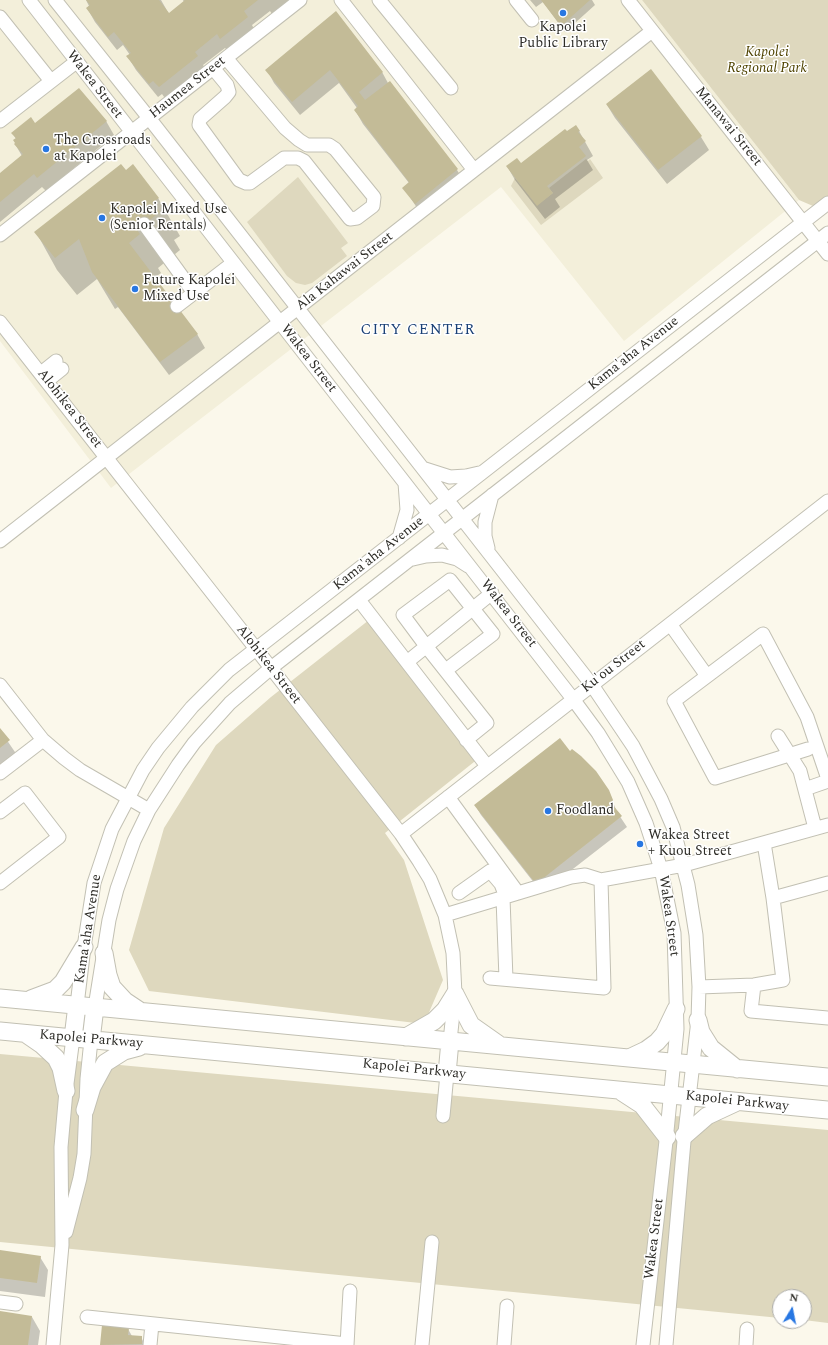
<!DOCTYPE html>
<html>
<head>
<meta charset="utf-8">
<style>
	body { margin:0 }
	#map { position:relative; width:828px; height:1345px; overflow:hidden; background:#fbf8eb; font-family:Spectral,serif }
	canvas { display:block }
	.north { position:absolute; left:772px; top:1289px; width:40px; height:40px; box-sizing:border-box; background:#fff; border:1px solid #ababa9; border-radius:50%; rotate:10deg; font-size:11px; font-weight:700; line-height:16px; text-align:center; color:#2d2c27 }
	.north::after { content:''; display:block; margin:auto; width:14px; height:18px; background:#2877e2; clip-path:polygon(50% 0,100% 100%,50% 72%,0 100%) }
</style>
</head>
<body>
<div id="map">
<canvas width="828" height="1345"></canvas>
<div class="north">N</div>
</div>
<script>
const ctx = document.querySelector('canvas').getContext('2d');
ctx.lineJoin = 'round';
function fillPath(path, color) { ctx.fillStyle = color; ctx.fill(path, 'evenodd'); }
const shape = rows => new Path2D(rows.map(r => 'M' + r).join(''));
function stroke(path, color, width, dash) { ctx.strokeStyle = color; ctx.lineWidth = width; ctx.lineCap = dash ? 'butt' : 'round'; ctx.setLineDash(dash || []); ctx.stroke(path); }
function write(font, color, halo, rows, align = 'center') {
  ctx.font = font + ' Spectral,serif'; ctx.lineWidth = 3; ctx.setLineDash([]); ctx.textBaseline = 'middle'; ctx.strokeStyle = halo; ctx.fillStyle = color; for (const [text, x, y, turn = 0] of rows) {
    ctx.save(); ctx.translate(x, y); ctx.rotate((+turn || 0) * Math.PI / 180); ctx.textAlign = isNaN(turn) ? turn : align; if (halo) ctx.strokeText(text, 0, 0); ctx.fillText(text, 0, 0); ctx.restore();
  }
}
const built = shape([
	[0,0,642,0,799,200,624,341,501,187,111,488,0,341]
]);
const green = shape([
	[642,0,828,0,828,203,813,206,799,200],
	[586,159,588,161,590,159,603,178,541,225,511,186,515,178,537,205,553,193,549,188],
	[298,177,348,243,341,248,347,256,312,283,305,285,296,283,287,276,247,222],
	[369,620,484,754,385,833,404,860,443,980,424,1024,149,991,129,950,164,828,216,745,271,697],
	[0,1054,828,1130,828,1323,804,1320,804,1297,780,1297,780,1318,0,1242]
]);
const shadow = shape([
	[86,0,161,0,169,14,184,2,183,0,295,0,274,17,270,11,252,25,255,31,229,52,225,48,203,65,206,70,167,101,162,94,158,97,136,70,128,57,130,55,123,45,117,50,95,22,87,8,89,6],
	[530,0,592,0,595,5,565,32,543,2,536,7],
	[336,12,382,72,388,83,390,82,457,170,465,183,423,217,404,188,409,183,363,124,355,110,357,108,339,83,300,115,274,83,267,70],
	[607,105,701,137,709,150,667,184,615,118],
	[106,121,114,135,46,191,42,187,0,222,0,174,22,156,15,144,16,139,13,134,35,125],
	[579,131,593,156,587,160,593,170,555,199,560,207,545,219,515,180,507,166,521,164,567,132],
	[126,171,158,198,180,236,174,240,180,250,158,268,161,273,154,278,197,334,205,348,169,375,118,307,115,309,97,279,77,295,57,270,36,232],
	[0,730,17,755,0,767],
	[608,790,617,812,627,827,542,893,481,815,475,805],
	[0,1251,40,1257,48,1270,45,1297,0,1291],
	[0,1312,32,1317,40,1331,38,1345,0,1345],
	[103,1326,128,1329,132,1336,141,1337,145,1345,101,1345]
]);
const building = shape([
	[86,0,159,0,169,13,185,0,258,0,244,11,248,17,220,39,217,34,195,52,198,56,159,87,153,81,149,84,126,56,131,53,114,32,108,37,86,8,90,5],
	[541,0,590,0,561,26],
	[336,11,383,72,359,92,365,100,390,81,458,169,415,204,402,188,409,182,354,110,358,106,330,70,292,102,265,70],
	[651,69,702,136,658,170,606,104],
	[79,88,107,121,37,178,34,174,0,202,0,173,23,154,14,144,15,143,13,140,16,138,11,133,31,117,35,123],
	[576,125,580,131,578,132,586,141,579,147,586,156,547,186,553,193,537,206,506,166,517,158,521,163,565,129,567,131],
	[121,164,126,170,133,164,159,198,152,203,160,212,137,230,140,234,129,243,198,334,160,362,92,272,79,239,55,258,34,232],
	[0,728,10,740,0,748],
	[560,738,570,751,572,749,581,756,596,771,609,790,613,800,611,803,622,816,536,884,474,805],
	[0,1250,41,1256,37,1283,0,1278],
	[0,1311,32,1316,28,1345,0,1345],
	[102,1325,129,1328,128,1335,142,1336,142,1344,100,1345]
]);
const minor = shape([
	[29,0,573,699,598,733,628,782,646,823,661,869,674,933,677,1029,666,1141,643,1345],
	[55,0,149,118,592,685,633,746,661,799,673,827,688,885,696,935,699,987,698,1020,684,1141,666,1345],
	[341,0,474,170],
	[379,0,451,88],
	[516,0,532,20],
	[628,0,828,254],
	[0,17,51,81],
	[213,68,227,85,229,92,225,97,200,119,199,125,239,180,246,183,250,183,284,158,298,158,304,161,350,219,357,218,373,206,374,197,335,149,329,145,307,145,299,140,285,128,226,58],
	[0,121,76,62],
	[144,224,194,293],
	[0,235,300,0],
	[177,306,233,263],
	[0,322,401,834,419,861,430,879,445,915,453,953,455,994,450,1041],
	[41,373,56,361],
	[47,381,62,369],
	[425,469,450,477,466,476,479,473],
	[399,538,407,510,405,483],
	[0,541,652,31],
	[488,548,485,536,485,522,492,495],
	[413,559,426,556,442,555,457,559,468,566],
	[359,600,487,766],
	[670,624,707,676],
	[407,662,492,593],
	[446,670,493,634,450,580,403,615,426,646,487,723,466,740],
	[0,685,43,740,64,758,80,770,149,810],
	[778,736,800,771,815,828],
	[808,749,715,778,674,701,763,634,807,717,828,779],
	[0,773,43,740],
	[805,789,828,781],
	[448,797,518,893],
	[0,812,25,793,59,837,0,883],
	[401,834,828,501],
	[459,893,490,871,501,884,506,897],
	[503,898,506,979],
	[773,898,828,883],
	[445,915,571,877,585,875,601,880,684,865,828,825],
	[490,978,604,988,601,880],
	[754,985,751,1011,828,1018],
	[699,987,754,985,783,980,773,898,764,843],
	[77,1005,84,947,94,883,112,829,143,770,158,748,192,707,229,670,256,649,828,203],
	[95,1007,109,920,117,889,134,841,149,810,178,765,194,743,230,703,271,668,828,233],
	[443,1116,447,1074],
	[66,1232,80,1178,84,1154,87,1079,91,1040],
	[0,1302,16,1304],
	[87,1317,347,1344],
	[53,1345,62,1245,61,1147,66,1091,73,1038],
	[150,1345,152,1324],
	[347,1345,350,1291],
	[422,1345,432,1242],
	[504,1345,507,1306],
	[746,1345,747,1329]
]);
const major = shape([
	[104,953,108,975,112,987,125,1001,140,1011],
	[455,994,471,1025,498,1044],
	[0,998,828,1077],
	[31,999,55,990,63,982,84,947],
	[698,1020,701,1032,711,1048,737,1069],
	[0,1031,828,1110],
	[26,1034,42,1045,56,1058,61,1068,66,1091],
	[406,1037,434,1021,445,1010,455,994],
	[73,1038,77,1005],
	[91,1040,95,1007],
	[629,1058,646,1050,657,1042,664,1034,676,1009],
	[447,1074,450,1041],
	[622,1092,642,1105,667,1137],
	[85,1110,92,1087,105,1063,124,1051,139,1047],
	[684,1136,707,1116,735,1103]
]);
const markers = [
	[563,13,4,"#2877e2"],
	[46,149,4,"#2877e2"],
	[102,218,4,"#2877e2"],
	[135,289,4,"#2877e2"],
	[548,811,4,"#2877e2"],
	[640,844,4,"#2877e2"]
];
const poiNames = [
	["Kapolei",563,28,"center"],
	["Public Library",563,44,"center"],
	["The Crossroads",54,141],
	["at Kapolei",54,157],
	["Kapolei Mixed Use",110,210],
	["(Senior Rentals)",110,226],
	["Future Kapolei",143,281],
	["Mixed Use",143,297],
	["Foodland",556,811],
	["Wakea Street",648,836],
	["+ Kuou Street",648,852]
];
const parkNames = [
	["Kapolei",767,53],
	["Regional Park",767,69]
];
const streetNames = [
	["Wakea Street",94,85,52],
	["Haumea Street",188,88,-38],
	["Manawai Street",728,127,51],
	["Ala Kahawai Street",345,272,-38],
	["Kama'aha Avenue",634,354,-38],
	["Wakea Street",308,359,52],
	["Alohikea Street",69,409,52],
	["Kama'aha Avenue",379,554,-38],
	["Wakea Street",508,614,52],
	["Alohikea Street",268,665,52],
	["Ku'ou Street",614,667,-38],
	["Wakea Street",668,916,82],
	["Kama'aha Avenue",89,929,-81],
	["Kapolei Parkway",91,1040,5],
	["Kapolei Parkway",414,1070,6],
	["Kapolei Parkway",737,1102,6],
	["Wakea Street",655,1239,-83]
];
const neighbourhoodNames = [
	["CITY CENTER",418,331]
];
fillPath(built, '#f3efda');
fillPath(green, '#ded8be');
fillPath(shadow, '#0003');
fillPath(building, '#c3bb97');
stroke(minor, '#c2c0b3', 15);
stroke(major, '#c2c0b3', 19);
stroke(minor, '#fff', 13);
stroke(major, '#fff', 17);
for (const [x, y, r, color] of markers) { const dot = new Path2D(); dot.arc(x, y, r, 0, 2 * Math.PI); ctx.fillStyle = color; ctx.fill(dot); stroke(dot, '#fff', 1.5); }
write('14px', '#2d2c27', '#fff', poiNames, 'left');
write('italic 14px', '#4f4300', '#fff', parkNames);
write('14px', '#2d2c27', '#fff', streetNames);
ctx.letterSpacing = '1px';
write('15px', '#1b4176', '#fff', neighbourhoodNames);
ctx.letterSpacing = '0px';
</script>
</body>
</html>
